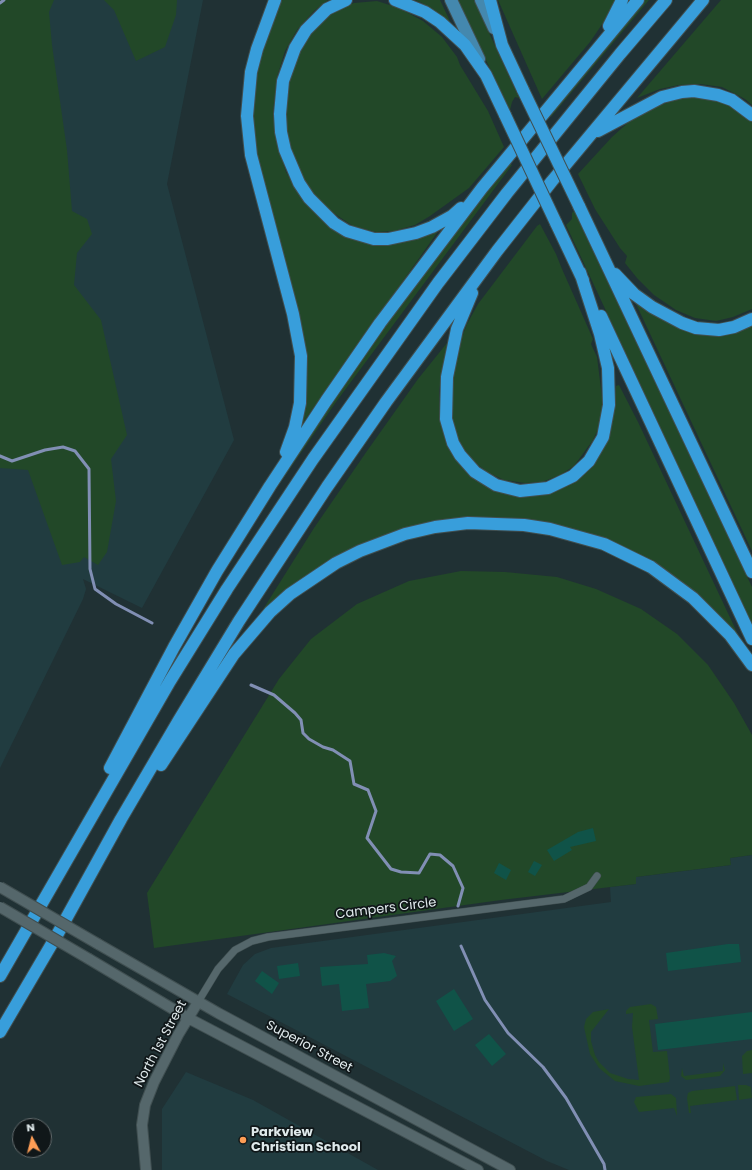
<!DOCTYPE html>
<html>
<head>
<meta charset="utf-8">
<style>
	body { margin:0 }
	#map { position:relative; width:752px; height:1170px; overflow:hidden; background:#203134; font-family:Poppins,sans-serif }
	canvas { display:block }
	.north { position:absolute; left:12px; top:1118px; width:40px; height:40px; box-sizing:border-box; background:#101719; border:1px solid #636b6d; border-radius:50%; rotate:353deg; font-size:11px; font-weight:700; line-height:16px; text-align:center; color:#dfe9eb }
	.north::after { content:''; display:block; margin:auto; width:14px; height:18px; background:#fd9d55; clip-path:polygon(50% 0,100% 100%,50% 72%,0 100%) }
</style>
</head>
<body>
<div id="map">
<canvas width="752" height="1170"></canvas>
<div class="north">N</div>
</div>
<script>
const ctx = document.querySelector('canvas').getContext('2d');
ctx.lineJoin = 'round';
function fillPath(path, color) { ctx.fillStyle = color; ctx.fill(path, 'evenodd'); }
const shape = rows => new Path2D(rows.map(r => 'M' + r).join(''));
function stroke(path, color, width, dash) { ctx.strokeStyle = color; ctx.lineWidth = width; ctx.lineCap = dash ? 'butt' : 'round'; ctx.setLineDash(dash || []); ctx.stroke(path); }
function write(font, color, halo, rows, align = 'center') {
  ctx.font = font + ' Poppins,sans-serif'; ctx.lineWidth = 3.5; ctx.setLineDash([]); ctx.textBaseline = 'middle'; ctx.strokeStyle = halo; ctx.fillStyle = color; for (const [text, x, y, turn = 0] of rows) {
    ctx.save(); ctx.translate(x, y); ctx.rotate((+turn || 0) * Math.PI / 180); ctx.textAlign = isNaN(turn) ? turn : align; if (halo) ctx.strokeText(text, 0, 0); ctx.fillText(text, 0, 0); ctx.restore();
  }
}
const built = shape([
	[0,0,203,0,167,184,234,440,142,608,83,579,86,589,83,599,0,768],
	[752,855,752,1170,569,1170,547,1161,227,994,243,965,255,954,271,948,611,902,610,887,636,884,636,877,731,865,730,858],
	[186,1072,253,1100,378,1170,162,1170,162,1109]
]);
const green = shape([
	[0,0,54,0,49,12,52,45,67,150,72,211,87,219,92,234,77,253,74,285,101,320,127,435,111,459,116,501,107,552,98,565,84,557,80,562,62,565,28,470,0,468],
	[104,0,177,0,176,15,165,47,136,61,114,10],
	[278,0,328,0,314,11,297,30,285,51,277,77,273,112,276,139,286,172,304,201,350,238,420,238,439,230,295,434,303,367,254,153,250,93],
	[415,0,440,0,456,34,422,3],
	[457,0,474,0,519,98,515,97,512,102,510,110],
	[498,0,615,0,603,23,590,42,542,99],
	[642,0,649,0,551,117,548,112],
	[721,0,752,0,752,105,745,99,722,87,700,84,679,85,660,89,637,98],
	[377,1,399,8,423,21,442,37,457,57,460,65,488,111,504,147,469,188,430,216,415,225,394,231,376,232,353,226,335,214,319,201,305,181,291,150,286,127,285,103,290,73,303,45,316,26,335,9,354,3],
	[689,95,707,97,735,108,752,122,752,309,733,317,716,321,695,318,676,310,654,295,637,278,625,263,627,256,620,248,595,209,578,174,612,137,631,120,647,110],
	[509,162,512,165,336,402,276,489,273,488,425,269],
	[574,211,752,587,752,624,566,225,572,219,572,213],
	[540,224,556,254,562,269,593,339,591,344,597,357,603,405,598,429,593,440,574,466,560,475,542,482,525,483,504,480,487,472,469,458,458,439,451,413,453,372,458,347,467,324,478,304,537,226],
	[629,289,680,327,752,323,752,551],
	[447,343,439,391,440,416,445,436,502,492,576,480,614,405,616,386,619,385,638,422,742,643,658,567,528,521,372,541,265,613,262,611,314,528,367,451,418,379],
	[461,571,505,572,557,577,596,589,641,609,677,634,708,665,734,703,752,735,752,855,730,858,731,865,636,877,636,884,501,900,154,948,147,893,279,679,311,639,357,604,409,581],
	[651,1004,656,1007,658,1019,649,1020,653,1052,667,1051,670,1078,669,1082,639,1086,615,1081,599,1068,590,1054,584,1027,586,1019,593,1012,609,1009,591,1032,591,1041,595,1055,599,1062,610,1073,628,1079,639,1080,632,1027,633,1013,626,1014,626,1011,630,1007],
	[752,1050,752,1073,743,1074,742,1056,747,1051],
	[723,1063,725,1070,720,1076,686,1080,681,1076,682,1068,684,1076,723,1071],
	[738,1085,746,1085,751,1087,752,1098,739,1100],
	[735,1086,737,1100,690,1106,691,1113,689,1113,687,1098,688,1093,692,1091],
	[671,1094,676,1098,677,1116,674,1108,639,1112,634,1102,636,1097]
]);
const stream = shape([
	[0,3,4,0],
	[0,456,12,461,45,450,63,447,75,451,89,469,90,569,95,589,116,604,152,623],
	[251,685,274,695,295,713,301,720,303,733,309,739,323,747,333,750,350,761,354,784,368,790,376,811,367,838,391,869,401,872,419,873,430,854,440,855,453,866,463,888,458,906],
	[461,946,485,1000,508,1033,543,1067,566,1098,604,1164,605,1170]
]);
const building = shape([
	[593,828,596,841,570,847,572,850,554,861,547,850,578,832],
	[534,861,542,865,535,876,528,872],
	[499,863,511,870,506,880,494,873],
	[728,944,739,944,741,962,668,971,666,953],
	[384,953,396,956,392,961,397,976,390,981,366,984,369,1008,342,1011,339,984,322,986,320,967,368,964,367,955],
	[298,963,300,976,279,979,277,966],
	[262,971,279,983,272,994,255,981],
	[454,989,473,1019,454,1031,436,1001],
	[752,1012,752,1039,658,1050,655,1024],
	[489,1034,506,1054,492,1066,475,1045]
]);
const minor = shape([
	[198,1002,218,969,235,950,252,941,268,937,564,899,589,887,597,876]
]);
const secondary = shape([
	[98,944,218,1013,510,1170],
	[89,959,188,1018,478,1170],
	[146,1170,142,1125,145,1105,154,1082,178,1035,198,1002]
]);
const primary = shape([
	[451,0,479,59],
	[481,0,494,28]
]);
const motorway = shape([
	[275,0,257,49,251,72,247,116,251,155,293,314,301,356,300,403,295,427,286,452],
	[346,0,327,9,306,30,295,48,283,81,280,114,281,132,285,150,299,183,309,198,334,223,347,231,374,239,388,239,416,233,432,227,452,216,461,208],
	[395,0,425,12,440,22,465,45,486,75,505,115],
	[490,0,502,45,523,90],
	[609,26,622,0],
	[598,131,662,97,682,92,694,91,718,95,732,100,752,115],
	[579,206,752,572],
	[556,223,583,280],
	[615,274,634,294,652,307,682,323,696,328,719,330,734,327,752,319],
	[472,293,457,329,447,377,446,419,453,443,460,455,475,472,496,485,520,491,548,488,573,476,589,461,603,437,609,405,608,368,600,334,580,272],
	[601,316,752,639],
	[161,765,234,654,270,612,290,594,336,563,360,551,405,534,435,527,468,523,524,525,550,529,604,544,651,567,693,598,730,635,752,665],
	[110,768,174,647,217,571,270,486,326,401,380,323,482,188,638,0],
	[0,976,170,681,227,589,313,459,438,283,507,193,620,54,666,0],
	[0,1032,57,935,121,819,179,720,239,621,327,487,386,402,497,251,552,181,703,0]
]);
const secondaryBridge = shape([
	[0,887,98,944],
	[0,907,89,959]
]);
const motorwayBridge = shape([
	[523,90,579,206],
	[505,115,556,223]
]);
const markers = [
	[243,1140,4,"#fd9d55"]
];
const streetNames = [
	["Campers Circle",386,909,-7],
	["North 1st Street",161,1044,-62],
	["Superior Street",309,1047,28]
];
const poiNames = [
	["Parkview",251,1133],
	["Christian School",251,1148]
];
fillPath(built, '#213c40');
fillPath(green, '#224828');
stroke(stream, '#818fb4', 3);
fillPath(building, '#105348');
stroke(minor, '#404f51', 8);
stroke(secondary, '#404f51', 12);
stroke(primary, '#404f51', 14);
stroke(motorway, '#404f51', 14);
stroke(minor, '#55676b', 7);
stroke(secondary, '#55676b', 10);
stroke(primary, '#4488ae', 12);
stroke(motorway, '#389edb', 12);
stroke(secondaryBridge, '#404f51', 12, []);
stroke(motorwayBridge, '#404f51', 14, []);
stroke(secondaryBridge, '#55676b', 10);
stroke(motorwayBridge, '#389edb', 12);
for (const [x, y, r, color] of markers) { const dot = new Path2D(); dot.arc(x, y, r, 0, 2 * Math.PI); ctx.fillStyle = color; ctx.fill(dot); stroke(dot, '#101719', 1.5); }
write('13px', '#dfe9eb', '#101719', streetNames);
write('bold 13px', '#dfe9eb', '#101719', poiNames, 'left');
</script>
</body>
</html>
